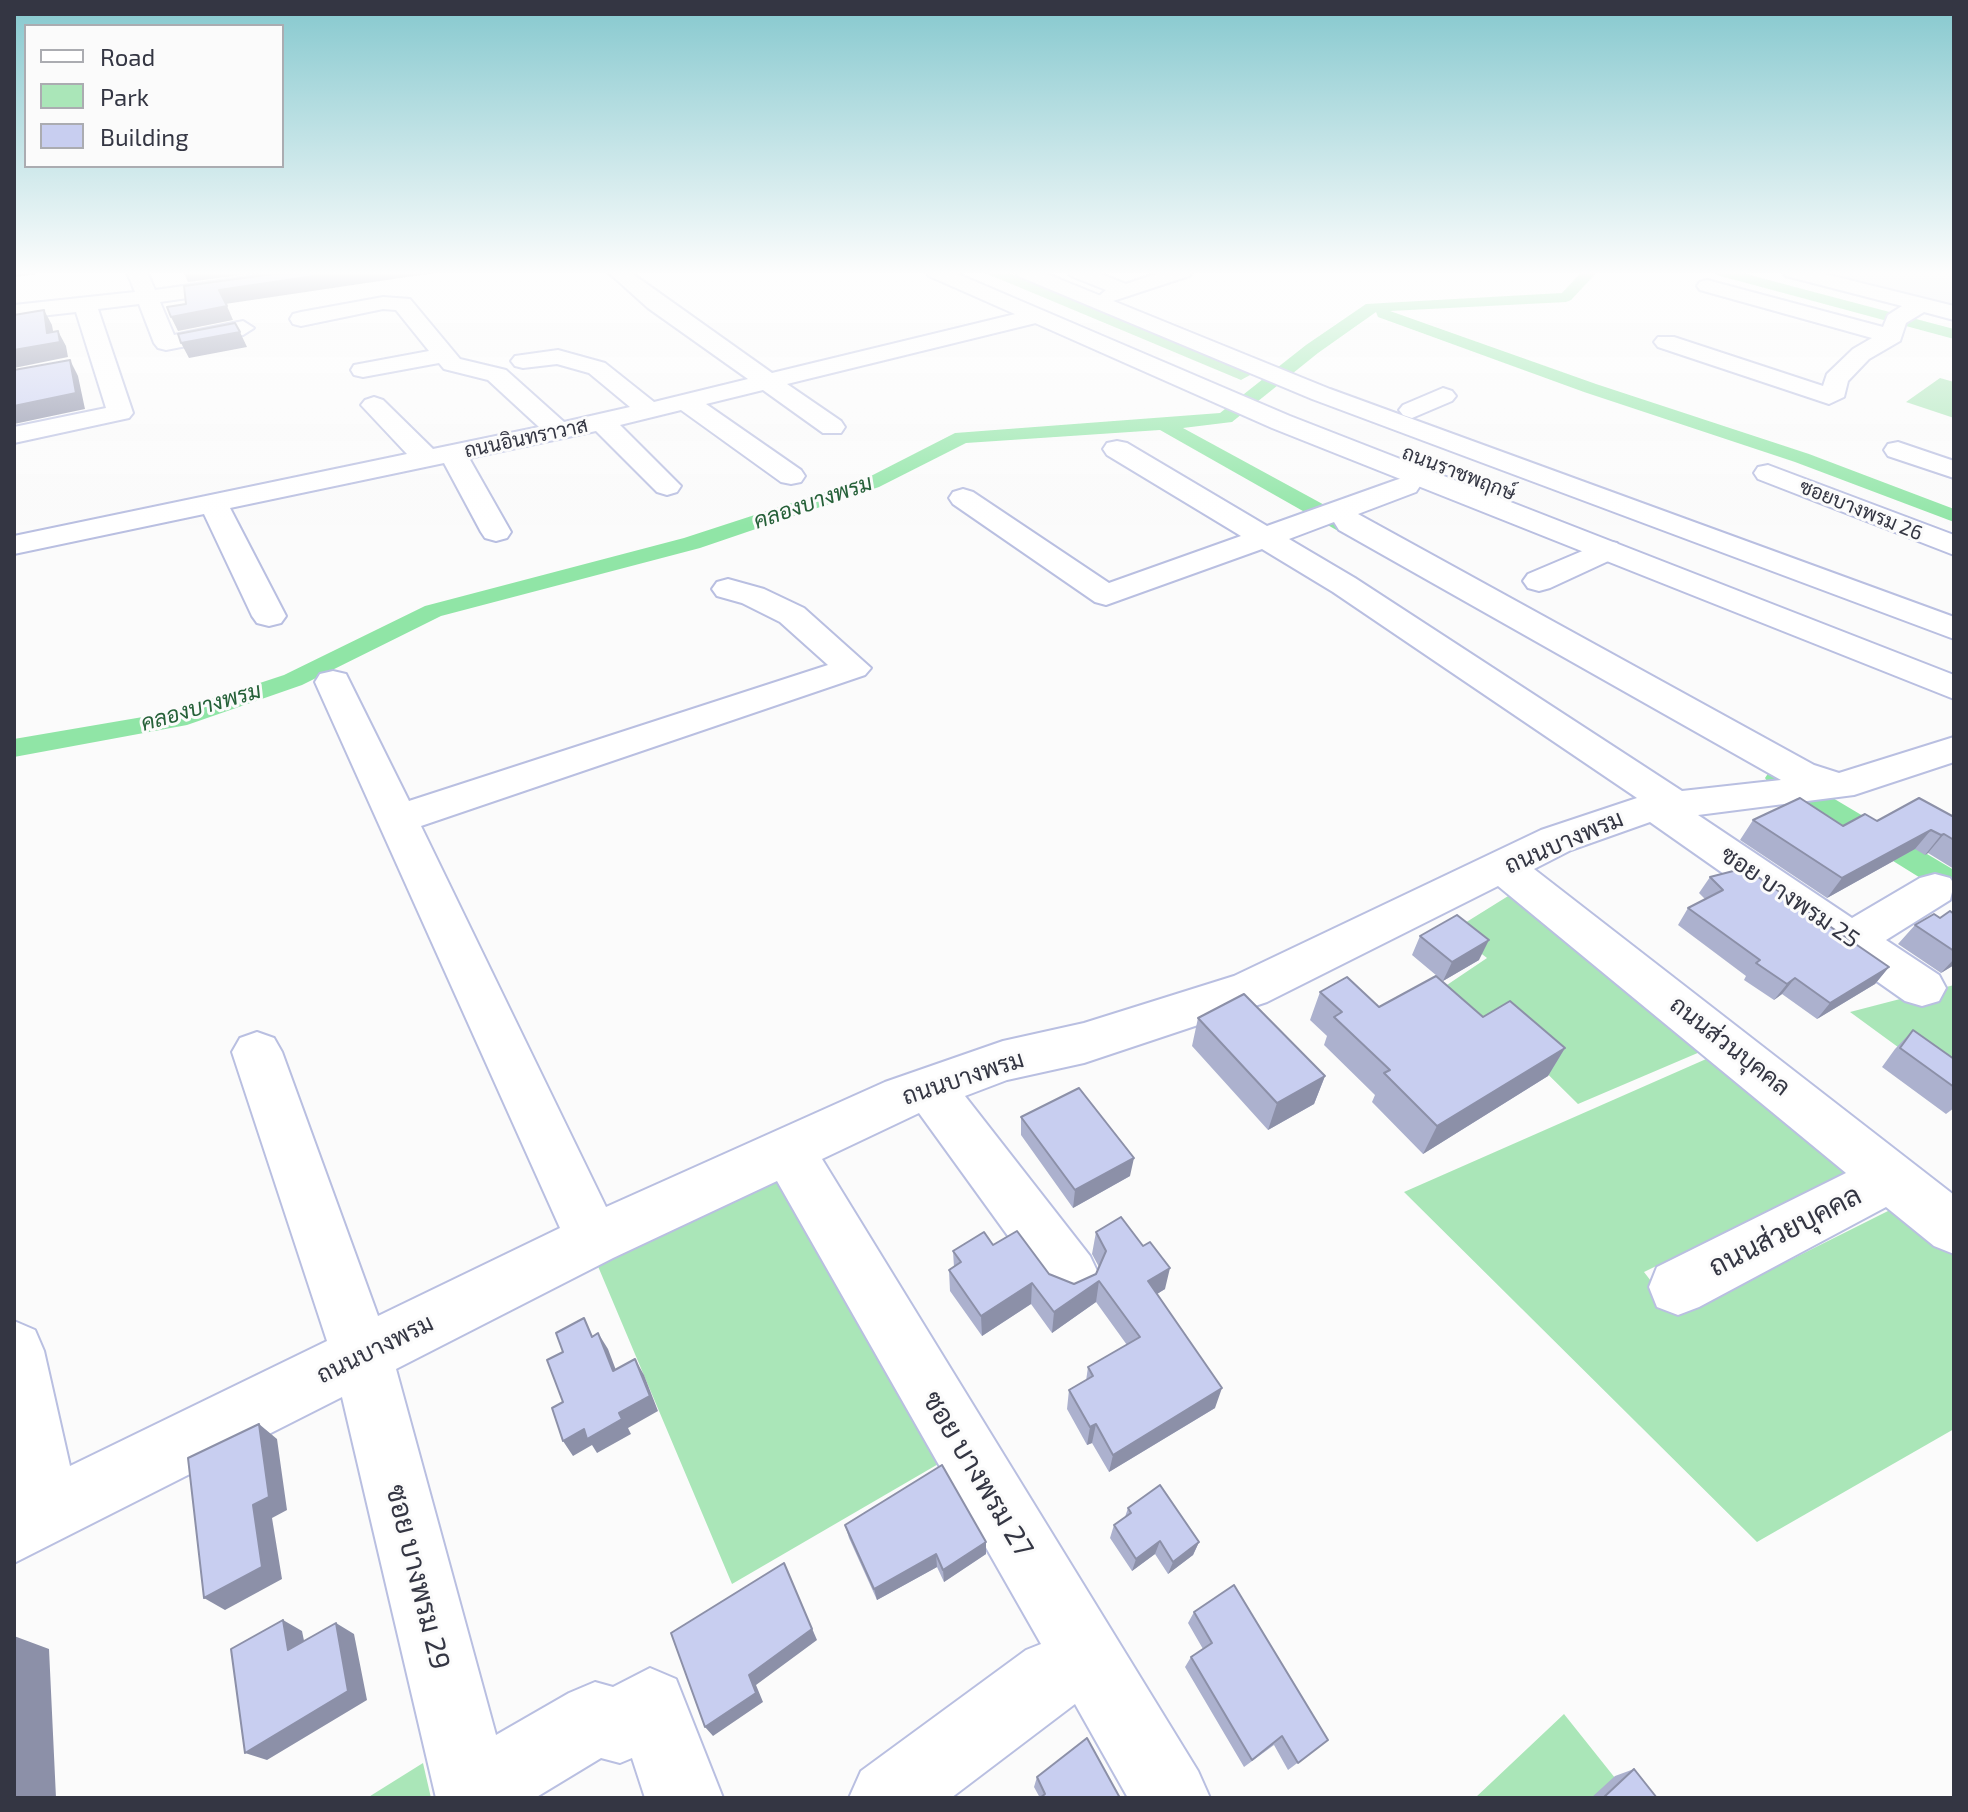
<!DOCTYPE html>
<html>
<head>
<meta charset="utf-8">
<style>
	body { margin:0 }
	#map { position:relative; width:1968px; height:1812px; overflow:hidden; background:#fbfbfb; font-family:"Exo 2",sans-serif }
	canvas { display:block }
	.frame { position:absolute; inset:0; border:16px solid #343643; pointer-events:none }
	.legend { position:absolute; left:24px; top:24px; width:260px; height:144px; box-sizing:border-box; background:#fbfbfb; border:2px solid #abacb1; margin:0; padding:10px 14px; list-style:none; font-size:24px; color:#343643 }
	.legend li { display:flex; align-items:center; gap:16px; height:40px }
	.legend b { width:40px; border:2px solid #abacb1 }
</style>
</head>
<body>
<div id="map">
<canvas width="1968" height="1812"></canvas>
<div class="frame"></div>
<ul class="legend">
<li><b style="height:10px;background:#fff"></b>Road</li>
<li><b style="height:22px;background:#aae6b8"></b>Park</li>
<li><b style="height:22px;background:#c8cef0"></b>Building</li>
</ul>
</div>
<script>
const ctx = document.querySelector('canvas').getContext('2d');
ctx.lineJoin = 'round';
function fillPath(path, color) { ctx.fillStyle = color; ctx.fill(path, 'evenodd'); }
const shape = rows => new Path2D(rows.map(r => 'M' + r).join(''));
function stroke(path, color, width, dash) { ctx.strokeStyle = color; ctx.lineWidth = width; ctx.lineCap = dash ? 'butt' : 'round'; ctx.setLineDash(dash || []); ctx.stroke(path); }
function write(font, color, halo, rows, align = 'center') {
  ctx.font = font + ' "Exo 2",Sarabun,sans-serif'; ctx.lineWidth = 6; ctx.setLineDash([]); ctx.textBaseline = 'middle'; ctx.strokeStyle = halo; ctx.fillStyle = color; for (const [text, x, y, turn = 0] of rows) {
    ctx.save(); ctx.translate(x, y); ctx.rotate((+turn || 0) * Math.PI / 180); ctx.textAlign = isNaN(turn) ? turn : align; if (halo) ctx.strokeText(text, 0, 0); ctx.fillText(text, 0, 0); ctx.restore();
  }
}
const built = shape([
	[1804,272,1954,272,1954,309,1875,289]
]);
const green = shape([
	[983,272,1005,272,1252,374,1241,380],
	[1940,378,1954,382,1954,418,1906,402],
	[1513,893,1707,1049,1578,1104,1498,1025,1480,1021,1441,989,1487,958,1452,931],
	[1954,985,1954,1088,1850,1012],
	[1713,1056,1853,1170,1644,1272,1678,1316,1904,1203,1954,1247,1954,1429,1757,1542,1404,1192],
	[784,1175,952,1456,732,1584,597,1264],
	[1564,1714,1631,1798,1475,1798],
	[423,1763,431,1798,367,1798]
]);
const canal = shape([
	[1582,272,1597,272,1571,300,1566,302,1390,311,1596,384,1809,454,1954,509,1954,522,1795,462,1584,392,1378,317,1376,312,1318,353,1232,422,1183,428,1363,526,1366,531,1363,536,1347,536,1160,430,966,443,879,487,700,548,441,616,302,685,187,725,14,757,14,739,172,712,284,675,425,606,684,538,865,479,955,433,1220,413,1306,345,1366,304,1562,293,1582,272],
	[1715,272,1738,272,1954,329,1954,339,1717,275,1715,272],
	[1779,769,1789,772,1954,870,1954,895,1943,892,1769,784,1765,778,1769,772,1779,769]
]);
const minor = shape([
	[127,272,147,272,155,290,283,272,335,272,325,278,160,302,174,335,243,321,254,328,243,335,166,350,158,348,154,343,139,304,98,309,133,413,129,418,14,443,14,427,106,408,76,312,14,319,14,305,135,292,127,272],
	[608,272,630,272,772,373,1036,309,1047,316,1044,321,787,384,841,421,845,427,841,433,823,433,763,390,706,404,801,470,805,476,801,482,791,484,781,482,681,410,620,425,681,486,677,492,667,495,657,492,596,431,469,458,511,532,507,538,496,541,485,538,481,532,444,463,230,508,286,616,281,623,269,626,257,623,252,616,204,514,14,554,14,536,407,454,361,405,365,400,374,397,383,400,433,449,539,427,488,380,444,369,439,363,363,377,354,375,351,370,354,365,429,351,396,310,383,309,301,326,293,324,290,319,293,314,301,312,383,297,410,299,460,359,506,370,564,422,630,407,589,373,557,364,523,368,515,366,511,361,515,356,558,350,605,363,654,402,748,379,648,308,608,272],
	[1068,272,1096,272,1126,284,1162,272,1192,272,1189,276,1110,302,1099,296,1106,290,1071,276,1068,272],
	[1783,272,1817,272,1954,306,1954,320,1924,312,1906,323,1900,341,1869,359,1848,381,1844,397,1829,404,1658,347,1654,342,1658,337,1674,337,1823,386,1827,374,1853,349,1872,338,1700,290,1697,286,1700,282,1707,280,1883,327,1888,315,1902,306,1786,276,1783,272],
	[1443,388,1452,391,1456,396,1452,401,1412,418,1403,415,1399,410,1403,405,1443,388],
	[1117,441,1127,443,1267,526,1396,480,1406,477,1416,480,1420,486,1416,492,1358,514,1814,765,1839,773,1954,737,1954,762,1854,795,1698,815,1852,918,1920,878,1935,874,1950,878,1954,884,1950,900,1886,940,1939,975,1946,988,1939,1001,1922,1006,1905,1001,1650,822,1571,850,1534,869,1954,1195,1954,1254,1934,1246,1886,1207,1699,1307,1678,1315,1657,1307,1649,1287,1657,1267,1846,1173,1498,886,1267,1002,1084,1063,1007,1080,965,1096,1090,1256,1099,1275,1090,1294,1070,1302,1050,1294,919,1113,822,1159,1198,1771,1210,1798,1128,1798,1075,1704,951,1798,849,1798,861,1771,1026,1650,1041,1644,777,1181,613,1258,396,1369,496,1735,569,1693,595,1682,613,1687,650,1668,676,1679,723,1798,645,1798,632,1758,620,1763,601,1758,535,1798,436,1798,342,1397,14,1563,14,1321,35,1330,44,1351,70,1466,327,1341,232,1052,240,1038,257,1032,274,1038,282,1052,378,1316,560,1228,315,682,320,674,333,671,346,674,409,801,828,665,780,622,742,603,717,596,712,589,717,582,728,579,764,589,804,608,871,668,865,675,421,826,606,1207,885,1082,1003,1041,1084,1023,1234,976,1541,830,1637,798,1333,592,1262,549,1106,605,1095,602,953,504,949,498,953,492,963,489,973,492,1109,583,1241,536,1107,455,1103,449,1107,443,1117,441],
	[1334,522,1339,530,1781,780,1682,791,1355,578,1289,539,1334,522],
	[1898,442,1954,461,1954,478,1888,456,1884,450,1888,444,1898,442],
	[1768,465,1954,535,1954,555,1758,479,1754,473,1758,467,1768,465],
	[1606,541,1617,543,1621,550,1617,557,1550,588,1539,591,1528,588,1523,581,1528,574,1606,541]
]);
const major = shape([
	[926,272,953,272,1290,416,1954,675,1954,699,1272,428,929,276,926,272],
	[1015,272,1042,272,1330,389,1954,617,1954,639,1312,399,1018,276,1015,272]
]);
const wall = shape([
	[1954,817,1954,869,1928,853,1925,855,1915,849,1827,898,1740,840,1753,820,1843,826,1877,821],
	[1710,877,1889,967,1875,984,1817,1019,1782,994,1774,1000,1744,980,1746,976,1678,925,1688,908,1705,899,1699,893],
	[1954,914,1954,965,1941,973,1898,944,1915,925],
	[1420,936,1479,960,1443,981,1412,955],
	[1320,992,1379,1007,1483,1017,1565,1048,1548,1076,1423,1154,1372,1102,1375,1095,1324,1045,1327,1036,1310,1020],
	[1198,1018,1325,1076,1314,1104,1268,1130,1192,1046],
	[1913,1030,1954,1059,1954,1108,1946,1114,1882,1067,1895,1049],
	[1021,1117,1130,1176,1073,1208,1021,1135],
	[1096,1232,1165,1289,1157,1294,1215,1408,1109,1472,1092,1443,1087,1445,1067,1409,1069,1390,1086,1381,1088,1367,1127,1345,1096,1302,1052,1333,1031,1304,982,1336,950,1291,949,1270,954,1267,953,1251,993,1245,1049,1274,1074,1284,1096,1274,1099,1267,1092,1254],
	[1128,1508,1199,1542,1193,1555,1168,1574,1155,1554,1132,1571,1110,1538,1114,1525,1125,1517],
	[845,1525,986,1554,944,1582,937,1567,877,1600,849,1538],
	[1194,1612,1328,1740,1288,1770,1274,1745,1244,1767,1185,1667,1191,1657,1203,1649,1188,1623],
	[1634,1769,1657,1798,1591,1798,1615,1776],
	[1037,1777,1120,1798,1040,1798,1034,1787]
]);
const shadedWall = shape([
	[14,272,35,272,35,274,14,277],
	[184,272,263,272,188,282],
	[341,272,440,272,225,304,219,290],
	[227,306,233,320,178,331,171,317],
	[44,310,52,325,55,342,58,331,66,346,68,357,14,368,14,350,47,333],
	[240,332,247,347,189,358,181,343],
	[70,360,78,376,85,409,14,424,14,406],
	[1931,830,1915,849,1827,898,1842,878],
	[1944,834,1928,853,1925,855,1941,835],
	[1489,940,1479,960,1443,981,1452,962],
	[1954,959,1954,965,1941,973],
	[1889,967,1875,984,1817,1019,1830,1003],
	[1795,978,1782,994,1774,1000,1787,984],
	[1565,1048,1548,1076,1423,1154,1437,1126],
	[1325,1076,1314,1104,1268,1130,1277,1103],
	[1134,1158,1130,1176,1073,1208,1075,1190],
	[1170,1268,1165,1289,1144,1302,1148,1281],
	[1099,1281,1096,1302,1052,1333,1054,1312],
	[1032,1283,1031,1304,982,1336,981,1316],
	[598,1333,608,1349,622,1386,613,1371],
	[635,1359,644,1375,658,1411,628,1428,631,1434,597,1453,592,1445,573,1456,563,1441,584,1429,619,1413],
	[1222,1388,1215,1408,1109,1472,1113,1455],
	[259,1424,277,1439,287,1510,272,1518,282,1579,225,1610,204,1598,253,1505],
	[1096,1424,1092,1443,1087,1445,1090,1427],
	[1160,1541,1155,1554,1132,1571,1136,1559],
	[986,1542,986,1554,944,1582,943,1570],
	[1199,1542,1193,1555,1168,1574,1173,1562],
	[936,1554,937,1567,877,1600,874,1589],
	[784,1563,817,1640,756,1685,763,1702,713,1736,705,1727,749,1675],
	[283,1620,302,1631,308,1660,288,1650],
	[336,1623,354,1634,367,1700,267,1760,245,1753],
	[14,1636,49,1649,56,1798,14,1798]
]);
const building = shape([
	[288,272,341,272,219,290,227,306,171,317,167,307,186,304,184,286,288,272],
	[44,310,47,333,58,331,60,342,14,350,14,315,44,310],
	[235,323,240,332,181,343,178,334,235,323],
	[70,360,76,393,14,406,14,370,70,360],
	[1800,798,1843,826,1865,814,1877,821,1919,798,1954,817,1954,840,1944,834,1941,835,1931,830,1842,878,1753,820,1800,798],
	[1745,868,1889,967,1830,1003,1795,978,1787,984,1756,963,1760,960,1688,908,1723,890,1710,877,1745,868],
	[1950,911,1954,914,1954,951,1915,925,1934,914,1940,918,1950,911],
	[1457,915,1489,940,1452,962,1420,936,1457,915],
	[1436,976,1483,1017,1510,1001,1565,1048,1437,1126,1384,1073,1390,1070,1334,1017,1342,1012,1320,992,1347,977,1379,1007,1436,976],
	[1244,994,1325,1076,1277,1103,1198,1018,1244,994],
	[1913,1030,1954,1059,1954,1087,1900,1048,1913,1030],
	[1079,1088,1134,1158,1075,1190,1021,1117,1079,1088],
	[1121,1217,1143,1246,1150,1242,1170,1268,1148,1281,1222,1388,1113,1455,1096,1424,1090,1427,1069,1390,1093,1376,1088,1367,1140,1337,1099,1281,1054,1312,1032,1283,981,1316,949,1270,961,1262,953,1251,984,1232,993,1245,1017,1231,1049,1274,1074,1284,1096,1274,1106,1251,1096,1232,1121,1217],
	[584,1318,592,1337,598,1333,613,1371,635,1359,650,1396,619,1413,622,1419,587,1439,584,1429,563,1441,552,1408,563,1402,547,1360,563,1352,556,1333,584,1318],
	[259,1424,269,1497,253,1505,262,1567,204,1598,188,1458,259,1424],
	[942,1465,986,1542,943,1570,936,1554,874,1589,845,1525,942,1465],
	[1160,1485,1199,1542,1173,1562,1160,1541,1136,1559,1114,1525,1131,1513,1128,1508,1160,1485],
	[784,1563,812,1629,749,1675,756,1693,705,1727,671,1633,784,1563],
	[1234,1585,1328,1740,1298,1763,1282,1736,1252,1760,1191,1657,1212,1643,1194,1612,1234,1585],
	[283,1620,288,1650,336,1623,348,1691,245,1753,231,1649,283,1620],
	[1087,1738,1120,1798,1040,1798,1045,1794,1037,1777,1087,1738],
	[1634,1769,1657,1798,1603,1798,1634,1769]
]);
const farStreetnames = [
	["ถนนอินทราวาส",526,438,-12],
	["ถนนราชพฤกษ์",1459,473,21],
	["ซอยบางพรม 26",1861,510,22]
];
const farWaternames = [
	["คลองบางพรม",813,502,-19],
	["คลองบางพรม",201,707,-16]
];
const streetNames = [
	["ถนนบางพรม",1564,842,-23],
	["ซอย บางพรม 25",1790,897,34],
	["ถนนส่วนบุคคล",1730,1046,38],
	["ถนนบางพรม",963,1078,-18],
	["ถนนบางพรม",375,1349,-26]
];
const nearStreetnames = [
	["ถนนส่วยบุคคล",1785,1231,-27],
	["ซอย บางพรม 27",978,1474,59],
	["ซอย บางพรม 29",418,1577,76]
];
fillPath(built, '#edeff7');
fillPath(green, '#aae6b8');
fillPath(canal, '#90e5a6');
stroke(minor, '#b9bfe1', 4);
stroke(major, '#b9bfe1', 4);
fillPath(minor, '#fff');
fillPath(major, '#fff');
fillPath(wall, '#acb1ce');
fillPath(shadedWall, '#8c90a8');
fillPath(building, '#c8cef0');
stroke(building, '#8c90a8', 2);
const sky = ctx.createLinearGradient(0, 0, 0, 525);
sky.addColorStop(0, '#85c8ce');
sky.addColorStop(0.52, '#fdfdfd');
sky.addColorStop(1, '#fdfdfd00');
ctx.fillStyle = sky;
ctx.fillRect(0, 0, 1968, 525);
write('20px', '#343643', '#fbfbfb', farStreetnames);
write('italic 22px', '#266139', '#fbfbfb', farWaternames);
write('24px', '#343643', '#fbfbfb', streetNames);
write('28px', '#343643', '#fbfbfb', nearStreetnames);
</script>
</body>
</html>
